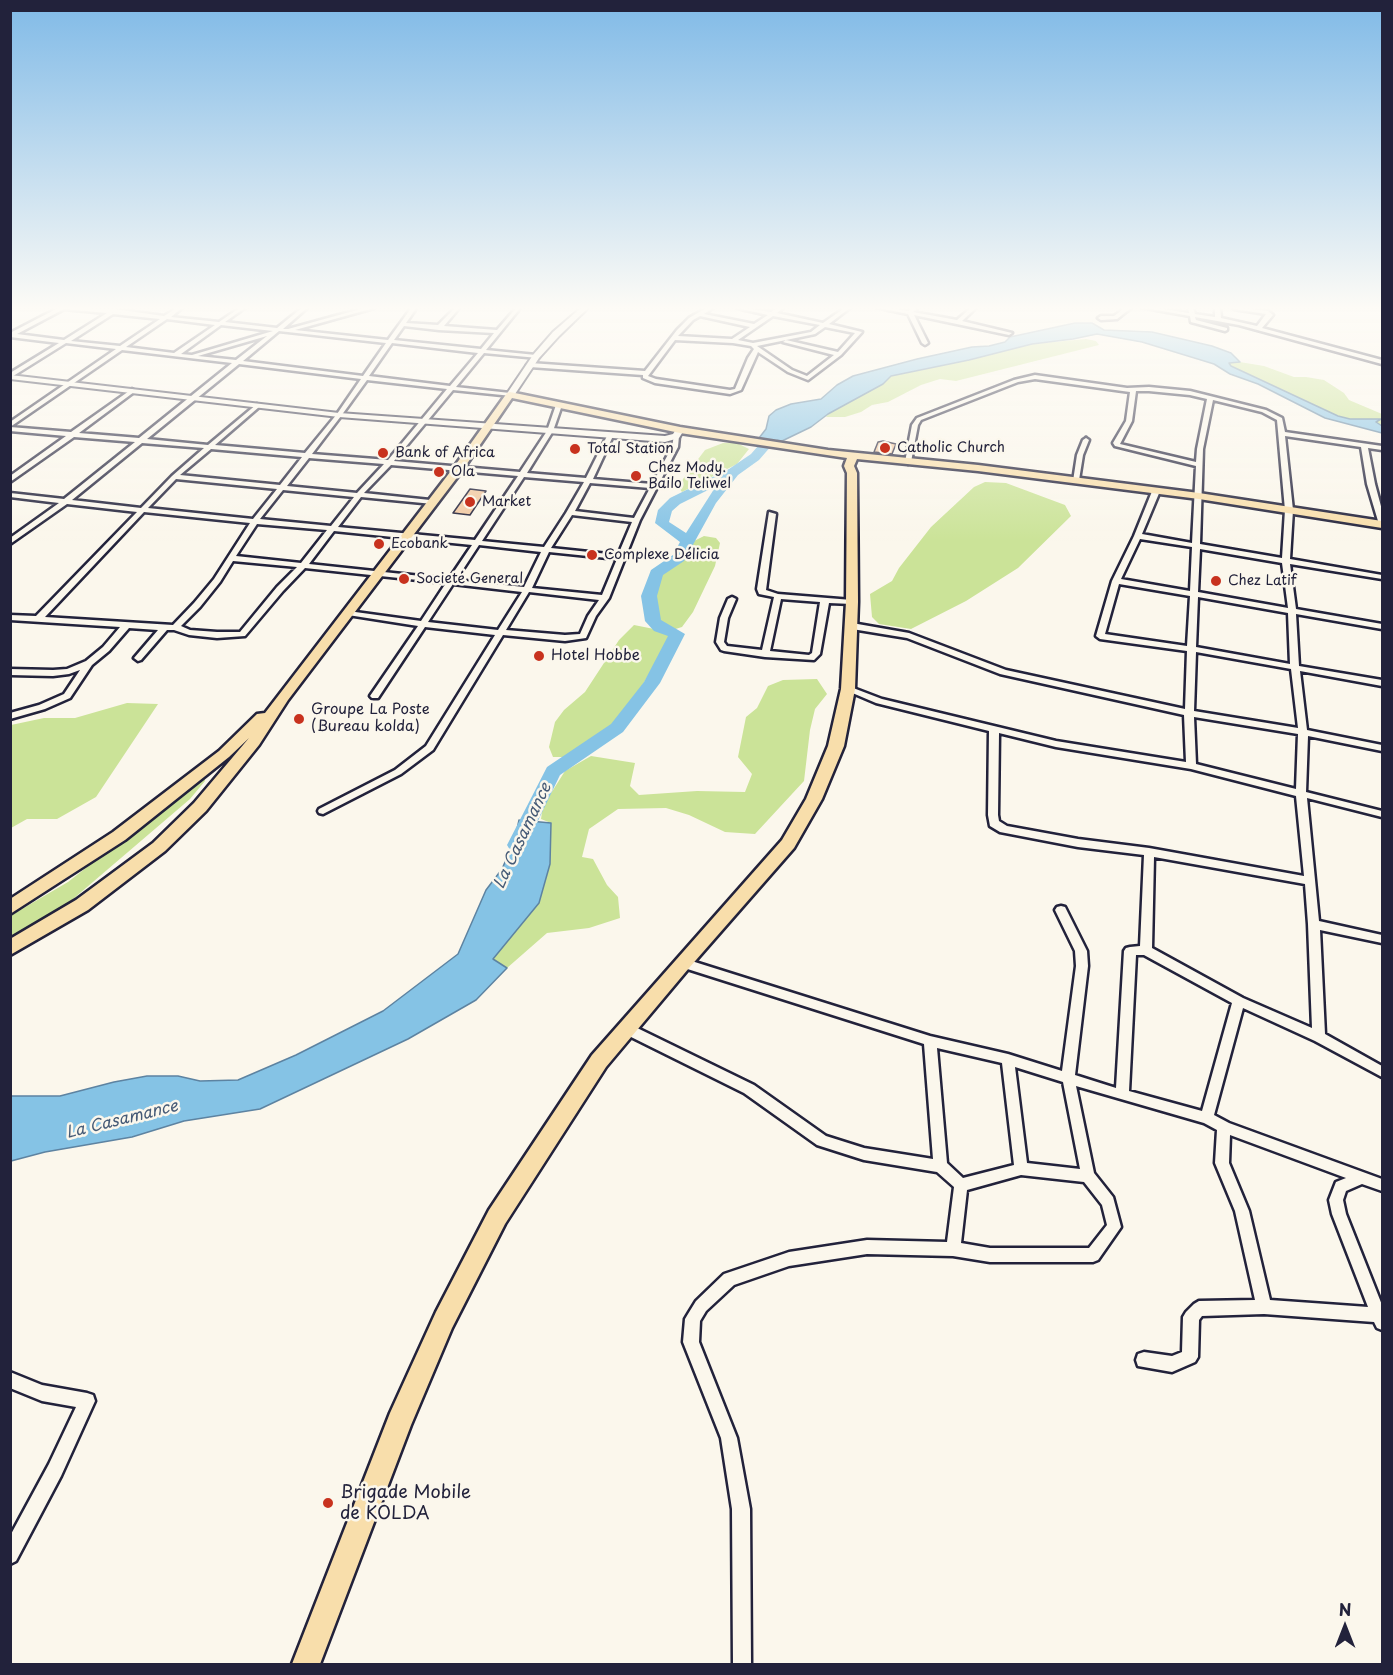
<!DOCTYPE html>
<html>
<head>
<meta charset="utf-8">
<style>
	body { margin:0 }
	#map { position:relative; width:1393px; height:1675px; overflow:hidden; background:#fbf7ec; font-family:"Playpen Sans",sans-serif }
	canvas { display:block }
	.frame { position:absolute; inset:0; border:12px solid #22223b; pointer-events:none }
	.north { position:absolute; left:1315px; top:1597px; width:60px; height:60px; -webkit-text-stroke:4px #fbf7ec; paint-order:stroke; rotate:0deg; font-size:16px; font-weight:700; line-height:24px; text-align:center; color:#22223b }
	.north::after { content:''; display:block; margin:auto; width:21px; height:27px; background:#22223b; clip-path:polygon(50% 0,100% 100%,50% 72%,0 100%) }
</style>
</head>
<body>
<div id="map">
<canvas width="1393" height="1675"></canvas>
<div class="frame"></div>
<div class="north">N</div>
</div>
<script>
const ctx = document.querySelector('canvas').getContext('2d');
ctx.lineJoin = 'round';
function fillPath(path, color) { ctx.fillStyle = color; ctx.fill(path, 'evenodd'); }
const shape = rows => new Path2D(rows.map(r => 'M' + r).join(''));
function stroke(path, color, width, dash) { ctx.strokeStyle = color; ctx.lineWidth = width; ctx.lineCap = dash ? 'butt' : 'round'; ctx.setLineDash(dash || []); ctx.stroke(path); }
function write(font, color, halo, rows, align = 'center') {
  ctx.font = font + ' "Playpen Sans",sans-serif'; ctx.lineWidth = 5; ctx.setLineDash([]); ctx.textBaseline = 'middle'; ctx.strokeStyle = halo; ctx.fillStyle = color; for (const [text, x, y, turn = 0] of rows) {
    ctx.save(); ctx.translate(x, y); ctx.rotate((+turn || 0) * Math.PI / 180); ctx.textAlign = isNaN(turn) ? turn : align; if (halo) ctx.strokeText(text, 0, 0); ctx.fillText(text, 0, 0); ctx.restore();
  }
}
const green = shape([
	[1086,339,1096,341,1099,345,956,381,940,379,921,385,888,402,872,405,861,412,845,417,826,417,828,414,883,384,891,376,969,360,1032,344],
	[1240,362,1264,366,1294,377,1306,377,1324,380,1344,393,1349,400,1382,414,1382,426,1375,422,1380,419,1350,419,1338,416,1264,382,1231,366,1229,363],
	[723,443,737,443,749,449,737,464,682,492,679,488,683,479,705,450],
	[985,482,1006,483,1065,505,1071,516,1018,568,966,601,911,629,879,624,872,617,870,594,892,581,899,568,931,527,974,487],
	[704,536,716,538,720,543,715,566,693,612,682,627,669,631,662,624,652,597,664,571,690,555,692,542],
	[634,625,664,631,671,636,635,698,611,727,564,757,553,757,549,747,555,722,564,710,585,692,619,640],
	[817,679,827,694,815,709,810,730,804,781,755,834,725,832,689,815,666,808,618,809,589,829,582,857,593,859,607,885,618,897,620,918,589,928,547,933,507,968,493,959,539,903,551,823,541,819,543,806,565,771,591,756,635,763,630,786,639,795,697,791,745,792,752,774,738,757,746,717,757,708,768,686,783,680],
	[127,703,158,704,96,797,57,819,27,819,11,828,11,725,44,718,75,718],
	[204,775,205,781,190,799,66,905,11,940,10,916,68,882]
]);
const water = shape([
	[1075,323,1092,323,1104,330,1152,332,1212,346,1231,353,1240,362,1229,363,1231,366,1338,416,1350,419,1381,419,1376,422,1382,426,1382,433,1325,418,1258,384,1230,374,1214,364,1142,342,1097,334,1073,339,1032,344,969,360,891,376,883,384,828,414,811,427,782,441,759,438,766,429,769,416,776,410,791,404,821,399,837,385,853,376,917,359,972,347,989,346,1005,342,1010,337,1075,323],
	[519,820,551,823,550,864,539,903,493,959,507,968,476,1000,408,1039,260,1109,184,1121,132,1137,45,1152,11,1161,11,1096,60,1096,114,1082,147,1076,178,1076,200,1081,238,1080,296,1055,383,1011,458,954,486,890,502,869,515,839,519,820]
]);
const river = shape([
	[784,424,790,428,788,431,779,437,759,460,738,475,716,503,684,561,663,575,657,596,661,620,685,634,660,683,623,732,560,775,524,850,517,852,510,850,507,845,547,767,611,724,644,682,668,636,654,631,645,621,641,596,651,570,673,555,680,542,655,523,658,510,670,498,729,469,751,454,771,431,784,424],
	[716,486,686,533,669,522,672,511,680,504,716,486]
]);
const building = shape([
	[883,441,896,444,892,454,874,452,878,442,883,441],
	[470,489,486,491,470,515,453,513,470,489]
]);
const street = shape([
	[60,307,114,309,164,316,178,307,183,307,171,317,219,322,241,307,246,307,225,322,277,328,303,307,308,307,283,329,288,329,368,307,374,307,374,308,295,330,388,340,412,307,417,307,406,323,438,325,456,307,460,307,444,326,497,330,517,307,521,307,486,350,536,355,539,357,538,358,484,353,456,387,510,393,513,395,512,396,453,390,394,461,520,472,547,431,556,405,559,403,562,405,553,431,527,473,586,478,607,436,610,434,613,436,593,479,652,484,672,447,674,435,679,436,678,447,640,520,609,598,596,616,586,638,565,641,503,635,433,750,401,774,323,814,319,813,318,811,319,809,395,770,426,746,495,635,425,627,378,698,372,698,370,696,418,626,348,615,344,613,348,611,421,621,446,583,305,568,283,591,245,636,217,638,189,635,174,630,167,630,141,660,138,661,134,658,158,630,129,628,109,651,92,665,70,698,45,709,10,719,10,713,39,705,64,694,80,670,69,674,53,676,10,675,10,669,53,670,67,669,86,661,103,647,120,627,10,620,10,615,36,616,137,512,67,504,10,544,10,538,59,503,10,497,10,493,64,499,135,442,74,437,10,482,10,476,66,436,10,431,10,427,71,432,132,389,135,391,134,392,79,433,139,438,232,363,122,350,10,427,10,422,116,349,66,343,10,378,10,373,59,343,10,337,10,333,60,307],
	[64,309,107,313,64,340,17,334,64,309],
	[113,314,160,319,120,346,71,341,113,314],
	[167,319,215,325,174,353,126,347,167,319],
	[221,325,273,331,192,355,181,354,221,325],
	[404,326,439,330,494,333,481,349,394,340,404,326],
	[279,331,386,343,363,376,243,361,279,331],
	[267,336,236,360,198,356,267,336],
	[392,343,478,353,450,386,369,376,392,343],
	[239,364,361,379,337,414,305,453,215,445,259,407,260,406,257,404,208,445,147,439,239,364],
	[367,380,447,389,388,460,312,454,341,416,367,380],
	[142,443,204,448,172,476,141,508,72,500,142,443],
	[211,449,302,457,280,485,180,475,211,449],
	[309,458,384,464,357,493,287,486,309,458],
	[391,465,518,476,475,540,338,527,361,497,433,504,434,502,430,500,364,493,391,465],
	[524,477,584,482,566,513,544,547,482,541,524,477],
	[176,479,277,489,253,519,148,508,176,479],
	[590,483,650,488,634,518,575,511,590,483],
	[283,490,354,497,331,526,260,519,283,490],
	[144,512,250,523,214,579,194,603,173,625,45,617,144,512],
	[572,515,632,522,618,555,551,548,572,515],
	[257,524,327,530,301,563,236,556,257,524],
	[334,531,472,545,449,579,309,564,334,531],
	[479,545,541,552,524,587,456,580,479,545],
	[549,552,617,559,602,595,532,588,549,552],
	[233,561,297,567,277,587,240,632,217,632,190,630,181,626,200,607,220,582,233,561],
	[453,584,522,592,498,630,428,622,453,584],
	[529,592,599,600,588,616,580,634,565,635,506,630,529,592],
	[708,307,714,307,704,314,754,324,768,315,737,308,737,307,771,312,779,307,784,307,777,313,823,323,846,307,851,307,829,324,862,332,841,355,808,380,788,372,758,352,741,390,730,394,655,383,643,378,643,375,530,367,527,365,530,363,645,371,677,330,689,318,708,307],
	[700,316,750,327,732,339,678,336,693,320,700,316],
	[773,316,820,325,811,332,753,343,738,340,773,316],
	[825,327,855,333,838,352,786,340,783,342,834,355,807,376,792,370,757,346,815,334,825,327],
	[675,340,733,343,751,346,754,349,748,358,735,389,730,390,656,379,648,376,675,340],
	[875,307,884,307,908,311,914,307,917,309,913,312,957,320,972,307,977,307,962,321,1012,333,1009,335,914,315,928,343,925,345,922,343,908,314,875,307],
	[1126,307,1132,307,1117,319,1101,320,1098,318,1101,316,1114,316,1126,307],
	[1140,307,1150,307,1189,313,1188,307,1193,307,1195,314,1215,317,1215,307,1220,307,1221,318,1257,326,1266,314,1234,309,1232,307,1268,311,1273,315,1262,328,1382,360,1382,364,1239,325,1195,317,1196,320,1227,328,1227,330,1225,331,1191,322,1190,316,1140,307],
	[1035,375,1127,388,1149,387,1190,391,1266,410,1282,418,1285,432,1382,446,1382,450,1368,448,1375,484,1382,510,1382,523,1378,521,1367,484,1361,447,1285,436,1293,510,1290,559,1382,575,1382,579,1290,564,1296,609,1382,624,1382,629,1296,614,1299,666,1382,680,1382,686,1300,671,1307,730,1382,745,1382,751,1308,736,1306,792,1382,811,1382,817,1307,798,1319,921,1382,935,1382,943,1320,930,1325,1034,1382,1066,1382,1077,1315,1041,1243,1008,1214,1115,1229,1123,1382,1179,1382,1191,1362,1184,1346,1191,1343,1200,1346,1214,1382,1305,1382,1330,1377,1328,1374,1322,1264,1314,1202,1316,1199,1320,1198,1357,1195,1362,1172,1372,1138,1366,1136,1360,1138,1354,1144,1352,1172,1356,1182,1352,1183,1317,1186,1312,1194,1304,1199,1301,1255,1300,1235,1211,1215,1163,1217,1130,1204,1123,1076,1086,1094,1173,1113,1197,1121,1227,1098,1260,1093,1262,990,1262,953,1256,867,1254,789,1266,734,1285,706,1311,700,1321,699,1342,737,1438,750,1509,751,1664,733,1664,732,1509,721,1438,683,1342,685,1319,688,1314,696,1301,724,1274,789,1252,867,1240,947,1242,954,1187,937,1172,864,1160,817,1145,744,1093,623,1033,621,1029,623,1025,627,1024,631,1025,754,1085,826,1136,864,1148,933,1159,924,1044,678,966,676,963,678,960,682,958,930,1036,1008,1054,1062,1071,1076,966,1075,951,1055,910,1057,907,1061,906,1065,907,1087,951,1088,966,1075,1075,1116,1088,1124,951,1126,948,1130,947,1140,946,1144,855,1078,847,1000,832,990,826,988,815,989,731,876,703,843,689,848,686,882,699,1056,741,1186,762,1184,715,1000,674,907,638,852,629,848,626,852,623,909,633,1006,670,1185,709,1187,651,1100,639,1096,636,1112,581,1134,536,1153,489,1160,491,1142,534,1192,543,1196,466,1115,446,1113,443,1126,421,1130,392,1035,379,1018,382,921,420,918,425,911,462,908,464,905,462,912,425,917,418,1014,380,1035,375],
	[1136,391,1149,391,1190,395,1207,399,1197,449,1196,462,1120,444,1132,421,1136,391],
	[1213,400,1262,412,1277,420,1285,510,1282,558,1200,544,1203,449,1213,400],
	[1140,539,1192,547,1190,591,1121,579,1140,539],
	[1200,549,1282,563,1288,608,1198,592,1200,549],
	[1119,584,1190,596,1187,646,1105,634,1119,584],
	[1198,597,1288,613,1290,664,1196,647,1198,597],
	[1196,652,1291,669,1298,728,1194,711,1196,652],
	[1194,717,1298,734,1296,789,1196,764,1194,717],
	[999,733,1056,747,1191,769,1296,796,1304,876,1149,848,1078,839,1007,826,999,821,998,815,999,733],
	[1154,857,1305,884,1308,924,1312,1028,1243,998,1152,948,1154,857],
	[1136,955,1144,955,1232,1003,1202,1111,1129,1091,1136,955],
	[937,1048,1002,1063,1014,1165,963,1178,947,1163,937,1048],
	[1015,1067,1063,1082,1080,1169,1027,1163,1015,1067],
	[1230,1135,1346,1178,1336,1182,1329,1200,1332,1214,1368,1307,1270,1300,1249,1211,1229,1163,1230,1135],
	[1021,1175,1084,1182,1102,1205,1107,1225,1089,1248,990,1248,961,1243,967,1190,1021,1175],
	[1086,438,1089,440,1083,455,1079,480,1073,481,1077,455,1083,440,1086,438],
	[769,512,776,514,766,590,778,594,852,600,856,602,852,604,829,603,820,654,814,660,765,657,724,651,721,650,716,642,720,618,728,599,732,597,736,599,728,618,724,642,727,646,762,650,774,597,759,594,757,589,769,512],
	[781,599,820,602,812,653,809,655,770,651,781,599],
	[10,1372,42,1385,87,1393,93,1395,95,1401,61,1476,16,1561,10,1564,10,1536,49,1464,76,1407,42,1401,10,1388,10,1372]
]);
const secondary = shape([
	[582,307,589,307,559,336,539,358,513,397,507,397,506,395,533,355,553,332,582,307],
	[10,375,339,413,665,436,673,434,677,428,684,430,679,438,665,442,339,417,10,379,10,375]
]);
const primary = shape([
	[510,392,680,427,828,450,978,465,1199,493,1382,521,1382,528,1199,499,978,471,857,459,854,466,857,473,858,602,855,689,844,746,822,799,794,848,689,968,606,1067,505,1224,452,1328,411,1425,320,1664,292,1664,390,1413,436,1312,489,1210,592,1055,782,840,806,799,828,746,841,689,846,602,847,473,844,466,847,458,680,433,512,398,462,471,288,700,259,745,206,811,165,851,88,910,10,955,10,939,76,900,153,843,194,803,249,738,229,757,125,840,10,914,10,899,113,832,219,751,257,714,265,713,454,467,507,393,510,392]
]);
const markers = [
	[885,448,6,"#c8321e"],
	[575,449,6,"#c8321e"],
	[383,453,6,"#c8321e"],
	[439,472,6,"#c8321e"],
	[636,476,6,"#c8321e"],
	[470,502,6,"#c8321e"],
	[379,544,6,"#c8321e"],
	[592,555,6,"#c8321e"],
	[404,579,6,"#c8321e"],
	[1216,581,6,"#c8321e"],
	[539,656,6,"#c8321e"],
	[299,719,6,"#c8321e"],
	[328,1503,6,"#c8321e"]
];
const farPoinames = [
	["Catholic Church",897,448],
	["Total Station",587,449],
	["Bank of Africa",395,453],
	["Chez Mody.",648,468],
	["Bailo Teliwel",648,484],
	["Ola",451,472],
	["Market",482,502],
	["Ecobank",391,544],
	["Complexe Délicia",604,555],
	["Societé General",416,579],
	["Chez Latif",1228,581]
];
const poiNames = [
	["Hotel Hobbe",551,656],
	["Groupe La Poste",311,710],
	["(Bureau kolda)",311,727]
];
const waterNames = [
	["La Casamance",523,836,-65],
	["La Casamance",122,1120,-14]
];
const nearPoinames = [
	["Brigade Mobile",340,1493],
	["de KOLDA",340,1514]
];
fillPath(green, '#cbe398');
fillPath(water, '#85c3e5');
stroke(water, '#5d83a1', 1.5);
fillPath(river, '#85c3e5');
fillPath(building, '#f1c8a1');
stroke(building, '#22223b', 1.5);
stroke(street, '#22223b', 5);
stroke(secondary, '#22223b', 4);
stroke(primary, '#22223b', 5);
fillPath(street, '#fbf7ec');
fillPath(secondary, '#fbf7ec');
fillPath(primary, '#f8deab');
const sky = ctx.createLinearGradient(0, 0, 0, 541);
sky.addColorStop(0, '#80bae7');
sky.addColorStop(0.57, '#fdfbf6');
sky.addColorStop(1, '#fdfbf600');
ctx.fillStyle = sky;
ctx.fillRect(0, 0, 1393, 541);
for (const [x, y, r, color] of markers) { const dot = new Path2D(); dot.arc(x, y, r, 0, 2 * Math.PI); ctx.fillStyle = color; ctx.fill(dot); stroke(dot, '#fbf7ec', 2); }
write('14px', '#22223b', '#fbf7ec', farPoinames, 'left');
write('15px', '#22223b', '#fbf7ec', poiNames, 'left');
write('italic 16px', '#455a76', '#fbf7ec', waterNames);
write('18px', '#22223b', '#fbf7ec', nearPoinames, 'left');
</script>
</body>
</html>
